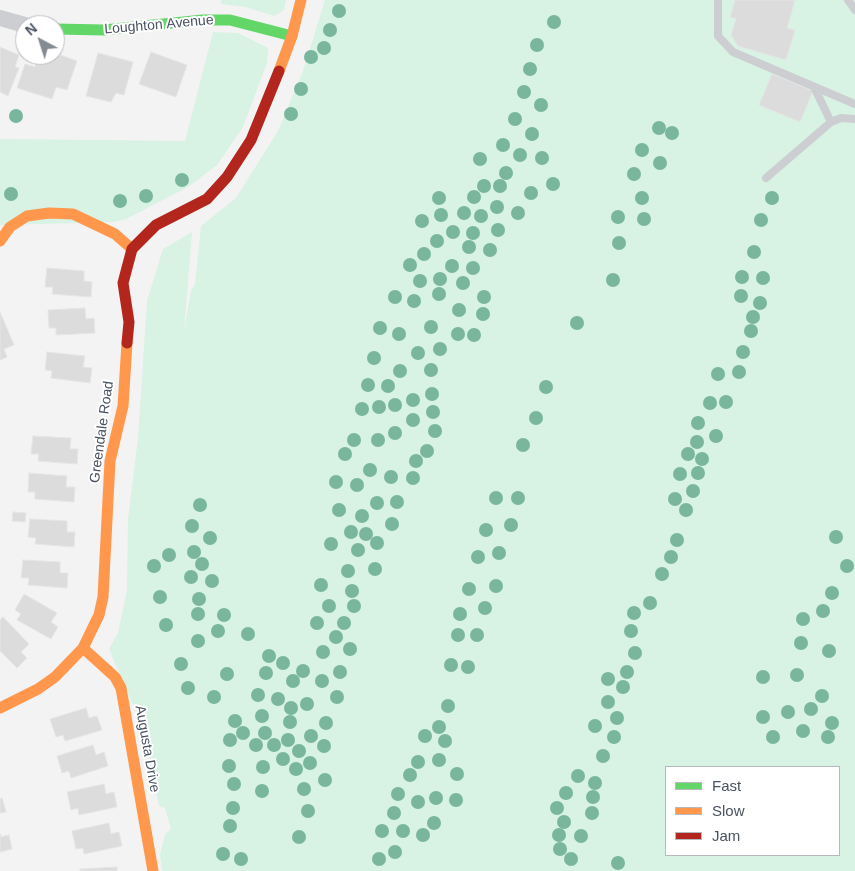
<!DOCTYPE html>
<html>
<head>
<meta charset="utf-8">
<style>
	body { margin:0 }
	#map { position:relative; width:855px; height:871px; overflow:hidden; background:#f3f3f3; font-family:Helvetica,sans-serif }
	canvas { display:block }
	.legend { position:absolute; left:665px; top:766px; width:175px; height:90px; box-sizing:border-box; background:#fff; border:1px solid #b6babf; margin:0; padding:6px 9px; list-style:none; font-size:15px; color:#495360 }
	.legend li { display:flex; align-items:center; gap:10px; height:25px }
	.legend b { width:25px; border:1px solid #b6babf }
	.north { position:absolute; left:15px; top:15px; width:50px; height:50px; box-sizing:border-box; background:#fff; border:1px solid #b6babf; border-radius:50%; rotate:320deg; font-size:14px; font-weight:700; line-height:20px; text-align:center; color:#495360 }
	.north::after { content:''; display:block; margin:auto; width:18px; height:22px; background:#848b93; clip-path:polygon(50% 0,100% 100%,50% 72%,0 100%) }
</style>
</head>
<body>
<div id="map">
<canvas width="855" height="871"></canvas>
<ul class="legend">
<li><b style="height:6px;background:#63d668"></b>Fast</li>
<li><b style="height:6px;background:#ff974d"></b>Slow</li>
<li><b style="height:6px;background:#b3261e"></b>Jam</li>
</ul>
<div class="north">N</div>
</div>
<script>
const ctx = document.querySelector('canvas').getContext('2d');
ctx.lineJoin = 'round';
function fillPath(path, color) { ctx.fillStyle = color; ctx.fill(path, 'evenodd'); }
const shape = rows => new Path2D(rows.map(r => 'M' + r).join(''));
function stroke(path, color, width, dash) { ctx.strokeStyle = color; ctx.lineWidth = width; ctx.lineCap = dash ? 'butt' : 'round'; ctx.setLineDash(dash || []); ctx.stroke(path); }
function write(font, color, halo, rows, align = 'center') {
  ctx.font = font + ' Helvetica,sans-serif'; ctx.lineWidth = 4; ctx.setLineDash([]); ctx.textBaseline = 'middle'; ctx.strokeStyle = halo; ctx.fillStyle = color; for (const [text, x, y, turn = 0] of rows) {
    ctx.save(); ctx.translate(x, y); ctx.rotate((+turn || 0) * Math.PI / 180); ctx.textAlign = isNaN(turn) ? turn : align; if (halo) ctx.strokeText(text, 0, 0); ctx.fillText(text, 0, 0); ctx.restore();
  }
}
const green = shape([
	[221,0,286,0,284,10,274,16,246,7,221,4],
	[325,0,855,0,855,871,162,871,160,855,165,834,171,829,165,808,159,806,143,729,109,649,118,633,127,590,128,519,138,438,147,301,163,249,192,232,184,331,191,291,195,284,201,226,236,198,278,131,303,71],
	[666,767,839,767,839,855,666,855],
	[213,32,238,33,268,48,267,63,243,127,217,165,188,187,126,219,114,222,0,225,0,139,185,141]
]);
const building = shape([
	[735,0,795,0,787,28,795,30,786,60,738,46,731,35,736,19,730,17,735,0],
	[0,47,19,55,15,67,19,68,8,96,0,92,0,47],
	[151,52,187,65,176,97,139,84,151,52],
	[55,53,77,61,67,90,56,87,52,99,17,88,25,64,35,67,39,55,55,53],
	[98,53,133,62,124,95,116,93,111,102,86,96,98,53],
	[772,74,813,91,800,122,759,105,772,74],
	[47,268,84,271,84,281,92,282,91,297,52,294,53,287,45,287,47,268],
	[85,308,86,319,94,318,95,333,56,335,56,328,49,328,48,310,85,308],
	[0,312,14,345,4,349,7,357,0,360,0,312],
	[47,352,85,356,83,367,92,368,90,383,51,378,52,371,45,370,47,352],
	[33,436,71,438,70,449,78,449,77,464,38,461,39,454,31,454,33,436],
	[29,473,67,476,66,487,75,487,74,502,35,499,35,492,28,492,29,473],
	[13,512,26,513,25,522,12,521,13,512],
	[30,519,67,521,67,532,75,532,74,547,35,544,36,538,28,537,30,519],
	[23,560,60,562,60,573,68,573,67,588,28,585,29,578,21,578,23,560],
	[24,594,57,613,51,622,58,627,51,639,17,620,21,614,15,610,24,594],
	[3,617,29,644,21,652,27,658,17,668,0,651,0,620,3,617],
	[86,708,89,718,97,716,102,730,65,741,63,735,56,737,50,719,86,708],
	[93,745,96,755,104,752,108,766,71,778,69,771,62,773,57,756,93,745],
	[104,784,106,794,114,792,117,807,79,815,78,808,71,810,67,792,104,784],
	[2,798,6,812,0,813,0,799,2,798],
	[109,823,111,834,119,832,122,846,84,854,83,848,76,849,72,831,109,823],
	[0,834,1,837,9,835,12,849,0,852,0,834],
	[117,867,117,871,80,871,80,869,117,867]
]);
const lane = shape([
	[718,0,718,36,733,52,855,104],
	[848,0,855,10],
	[831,122,841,118,855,119],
	[766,178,831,122,814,87]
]);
const street = shape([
	[0,18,25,25]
]);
const fast = shape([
	[55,29,104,30,203,20,230,20,292,36]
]);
const slow = shape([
	[279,71,292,36,301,0],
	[0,241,10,227,27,216,49,213,73,214,115,234,132,249],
	[83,648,115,677,121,688,153,871],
	[0,708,38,689,55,677,83,648,99,615,103,597,110,461,123,406,127,343]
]);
const jam = shape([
	[127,343,129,322,123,283,132,249,156,225,207,199,227,177,251,140,279,71]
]);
const trees = [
	[339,11],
	[554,22],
	[330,30],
	[537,45],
	[324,48],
	[311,57],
	[530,69],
	[301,89],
	[524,92],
	[541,105],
	[291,114],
	[16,116],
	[515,119],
	[659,128],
	[672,133],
	[532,134],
	[503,145],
	[642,150],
	[520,155],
	[542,158],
	[480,159],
	[660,163],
	[506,173],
	[634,174],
	[182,180],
	[553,184],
	[484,186],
	[500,186],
	[531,193],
	[11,194],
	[146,196],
	[474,197],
	[439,198],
	[642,198],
	[772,198],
	[120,201],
	[497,207],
	[464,213],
	[518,213],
	[441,215],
	[481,216],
	[618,217],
	[644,219],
	[761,220],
	[422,221],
	[498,230],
	[453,232],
	[473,233],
	[437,241],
	[619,243],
	[469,247],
	[490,250],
	[754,252],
	[424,254],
	[410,265],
	[452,266],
	[473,268],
	[742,277],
	[763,278],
	[440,279],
	[613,280],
	[420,281],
	[463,283],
	[439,294],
	[741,296],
	[395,297],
	[484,297],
	[414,301],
	[760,303],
	[459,310],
	[483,314],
	[753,317],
	[577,323],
	[431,327],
	[380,328],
	[751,331],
	[399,334],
	[458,334],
	[474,335],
	[440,349],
	[743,352],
	[418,353],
	[374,358],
	[431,370],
	[400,371],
	[739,372],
	[718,374],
	[368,385],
	[388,386],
	[546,387],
	[432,394],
	[413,400],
	[726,402],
	[710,403],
	[395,405],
	[379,407],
	[362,409],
	[433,412],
	[536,418],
	[413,420],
	[698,423],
	[435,431],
	[395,433],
	[716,436],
	[354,440],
	[378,440],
	[697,442],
	[523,445],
	[427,451],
	[345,454],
	[688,454],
	[702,459],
	[416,461],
	[370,470],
	[698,473],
	[680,474],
	[391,477],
	[413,478],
	[336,482],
	[357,485],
	[693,491],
	[496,498],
	[518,498],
	[675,499],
	[397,502],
	[377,503],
	[200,505],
	[339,510],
	[686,510],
	[362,516],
	[392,524],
	[511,525],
	[192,526],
	[486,530],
	[351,532],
	[366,534],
	[836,537],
	[210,538],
	[677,540],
	[377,543],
	[331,544],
	[358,550],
	[194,552],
	[499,553],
	[169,555],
	[478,557],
	[671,557],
	[202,564],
	[154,566],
	[847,566],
	[375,569],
	[348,571],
	[662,574],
	[191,577],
	[212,581],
	[321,585],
	[496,586],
	[469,589],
	[352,591],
	[832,593],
	[160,597],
	[199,599],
	[650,603],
	[329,606],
	[354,606],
	[485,608],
	[823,611],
	[634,613],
	[198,614],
	[460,614],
	[224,615],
	[803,619],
	[317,623],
	[344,623],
	[166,625],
	[218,631],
	[631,631],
	[248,634],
	[458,635],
	[477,635],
	[336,637],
	[198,641],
	[801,643],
	[350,649],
	[829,651],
	[323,652],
	[635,653],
	[269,656],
	[283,663],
	[181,664],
	[451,665],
	[468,667],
	[303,671],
	[340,672],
	[627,672],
	[266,673],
	[227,674],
	[797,675],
	[763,677],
	[608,679],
	[293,681],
	[322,681],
	[623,687],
	[188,688],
	[258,695],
	[822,696],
	[214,697],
	[337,697],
	[278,699],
	[608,702],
	[307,704],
	[448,706],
	[291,708],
	[811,709],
	[788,712],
	[262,716],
	[763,717],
	[617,718],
	[235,721],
	[290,722],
	[326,723],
	[832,723],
	[595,726],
	[439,727],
	[803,731],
	[243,733],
	[265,733],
	[311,736],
	[425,736],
	[614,737],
	[773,737],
	[828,737],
	[230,740],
	[288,740],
	[445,741],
	[256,745],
	[274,745],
	[324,746],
	[299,751],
	[603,756],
	[283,759],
	[439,760],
	[418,762],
	[310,763],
	[229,766],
	[263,767],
	[296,769],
	[457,774],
	[410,775],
	[578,776],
	[325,780],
	[595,783],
	[234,784],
	[304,789],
	[262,791],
	[566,793],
	[398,794],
	[593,797],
	[436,798],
	[456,800],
	[418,802],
	[233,808],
	[557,808],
	[308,811],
	[394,813],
	[592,813],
	[564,822],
	[434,823],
	[230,826],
	[382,831],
	[403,831],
	[423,835],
	[559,835],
	[581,836],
	[299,837],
	[560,849],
	[395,852],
	[223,854],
	[241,859],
	[379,859],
	[571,859],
	[618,863]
];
const streetNames = [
	["Loughton Avenue",159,25,-5],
	["Greendale Road",102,432,-82],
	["Augusta Drive",147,749,80]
];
fillPath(green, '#d8f2e4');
fillPath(building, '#dcdcdd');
stroke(building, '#e4e5e6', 1);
stroke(lane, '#cdced1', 8);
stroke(street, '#cdced1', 16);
stroke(fast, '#63d668', 11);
stroke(slow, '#ff974d', 11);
stroke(jam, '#b3261e', 11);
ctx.fillStyle = '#79b69d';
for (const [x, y] of trees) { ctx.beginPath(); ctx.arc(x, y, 7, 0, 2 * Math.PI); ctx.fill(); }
write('14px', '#495360', '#fff', streetNames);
</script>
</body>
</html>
